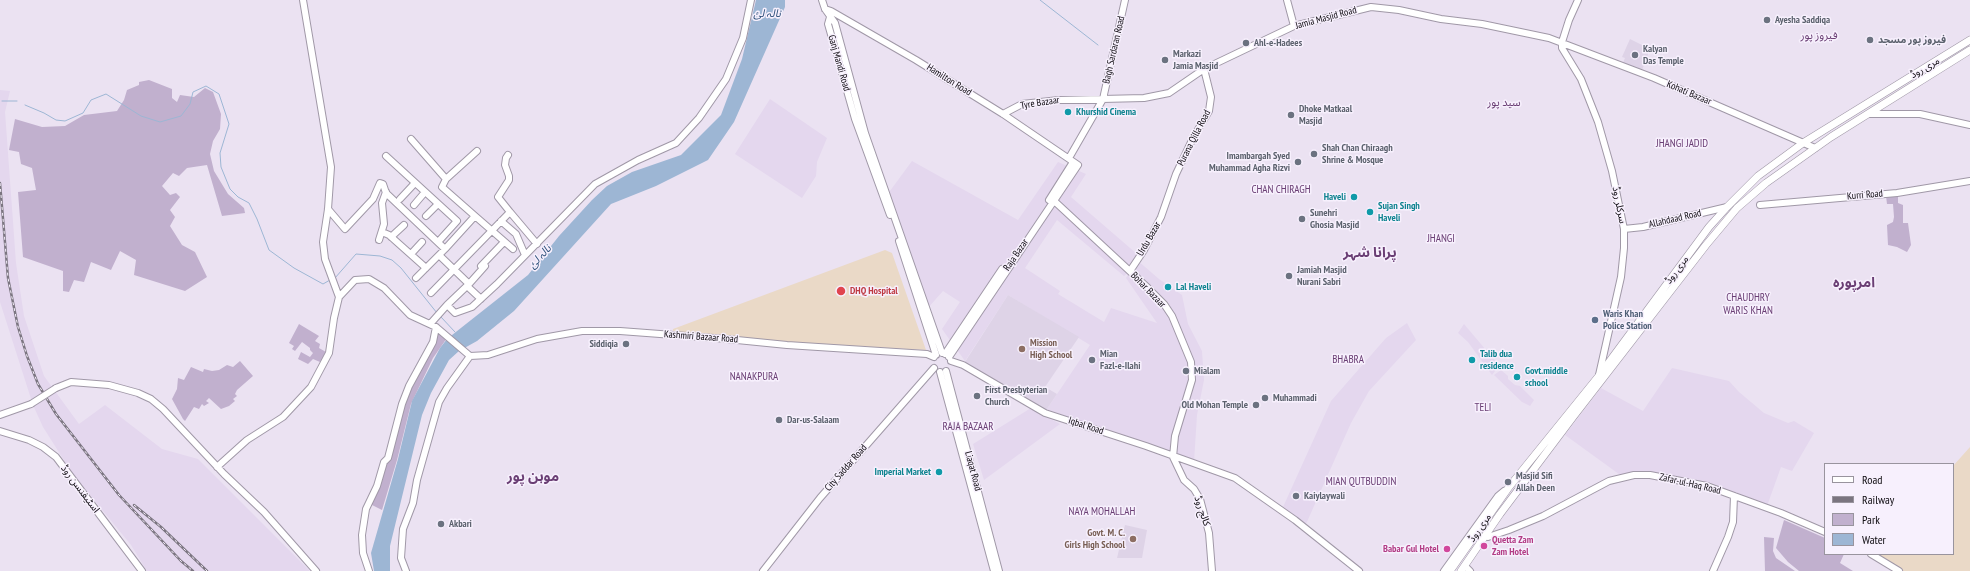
<!DOCTYPE html>
<html>
<head>
<meta charset="utf-8">
<style>
	body { margin:0 }
	#map { position:relative; width:1970px; height:571px; overflow:hidden; background:#ebe2f2; font-family:"PT Sans Narrow",sans-serif }
	canvas { display:block }
	.legend { position:absolute; left:1824px; top:463px; width:130px; height:92px; box-sizing:border-box; background:#f7f0fd; border:1px solid #99949e; margin:0; padding:5px 7px; list-style:none; font-size:12px; color:#0d0a0f }
	.legend li { display:flex; align-items:center; gap:8px; height:20px }
	.legend b { width:20px; border:1px solid #99949e }
</style>
</head>
<body>
<div id="map">
<canvas width="1970" height="571"></canvas>
<ul class="legend">
<li><b style="height:5px;background:#fff"></b>Road</li>
<li><b style="height:5px;background:#7b7580"></b>Railway</li>
<li><b style="height:11px;background:#c1b0ce"></b>Park</li>
<li><b style="height:11px;background:#9db6d4"></b>Water</li>
</ul>
</div>
<script>
const ctx = document.querySelector('canvas').getContext('2d');
ctx.lineJoin = 'round';
function fillPath(path, color) { ctx.fillStyle = color; ctx.fill(path, 'evenodd'); }
const shape = rows => new Path2D(rows.map(r => 'M' + r).join(''));
function stroke(path, color, width, dash) { ctx.strokeStyle = color; ctx.lineWidth = width; ctx.lineCap = dash ? 'butt' : 'round'; ctx.setLineDash(dash || []); ctx.stroke(path); }
function write(font, color, halo, rows, align = 'center') {
  ctx.font = font + ' "PT Sans Narrow","Noto Sans Arabic",sans-serif'; ctx.lineWidth = 3; ctx.setLineDash([]); ctx.textBaseline = 'middle'; ctx.strokeStyle = halo; ctx.fillStyle = color; for (const [text, x, y, turn = 0] of rows) {
    ctx.save(); ctx.translate(x, y); ctx.rotate((+turn || 0) * Math.PI / 180); ctx.textAlign = isNaN(turn) ? turn : align; if (halo) ctx.strokeText(text, 0, 0); ctx.fillText(text, 0, 0); ctx.restore();
  }
}
const built = shape([
	[0,90,10,91,5,112,16,263,24,316,44,376,79,424,105,405,162,449,198,459,310,571,147,571,131,545,72,473,43,427,33,405,0,302],
	[770,99,827,138,817,162,816,176,802,198,735,154],
	[912,161,1018,220,1058,162,1086,174,1071,197,1137,254,1130,270,1137,260,1159,279,1182,295,1188,324,1202,351,1204,380,1197,415,1194,462,1045,412,1090,345,1008,295,965,361,942,329,960,302,943,291,927,309,887,195],
	[1057,220,1124,276,1130,271,1126,278,1157,323,1111,308,1104,322,1058,294,1060,291,1025,268],
	[1407,323,1416,340,1369,391,1351,423,1306,524,1283,507,1331,401,1386,338],
	[1464,324,1491,356,1502,368,1498,367,1492,375,1468,342,1458,333],
	[1672,368,1729,381,1739,392,1764,413,1788,423,1794,421,1814,433,1792,471,1781,467,1767,506,1659,475,1623,477,1565,435,1601,388,1643,411],
	[1501,370,1508,376,1508,379,1515,385,1520,386,1534,400,1530,406,1522,402,1494,375],
	[1031,408,1060,424,984,480,973,444]
]);
const education = shape([
	[1630,39,1650,49,1641,73,1622,65,1625,58,1622,57],
	[1008,295,1079,337,1045,387,1057,394,1045,412,963,365],
	[1125,525,1147,530,1142,558,1117,558]
]);
const medical = shape([
	[885,250,892,253,926,350,813,344,673,333,673,329],
	[1970,447,1970,571,1899,571,1872,554,1953,554,1953,466]
]);
const green = shape([
	[149,80,172,89,172,98,177,102,180,95,194,97,205,88,213,92,221,114,220,129,213,141,210,154,214,171,228,194,244,208,245,213,222,216,207,165,187,168,179,176,173,173,162,186,170,195,176,193,180,197,170,210,175,217,170,226,182,245,195,252,207,277,185,291,134,275,136,260,120,251,111,270,91,262,84,282,74,280,69,292,63,291,63,271,23,257,18,192,36,190,32,168,21,164,19,152,9,150,15,119,42,127,65,126,84,115,117,111,124,100,127,90,139,85,139,82],
	[1898,195,1898,203,1903,205,1903,223,1908,223,1911,245,1907,252,1897,247,1888,245,1887,225,1893,222,1894,217,1893,204,1887,204,1886,196],
	[299,324,319,336,315,341,320,344,319,348,326,352,320,362,313,359,308,364,298,359,301,352,310,357,313,353,310,350,310,348,302,342,295,351,292,349,294,346,289,343],
	[438,331,447,338,433,358,411,404,397,460,382,510,370,504,404,401],
	[240,361,253,376,237,390,235,394,237,396,233,399,235,401,229,406,221,409,209,398,206,401,209,403,204,406,202,404,199,409,194,407,185,421,183,419,172,399,177,389,178,378,184,380,191,367,203,372,204,369,212,371,219,370,227,365,233,367],
	[1784,520,1825,538,1825,554,1844,554,1840,563,1853,571,1799,571,1788,562,1776,548],
	[1764,537,1774,538,1773,551,1776,558,1795,571,1765,571]
]);
const water = shape([
	[756,0,785,0,785,7,734,122,708,160,656,186,611,204,514,311,477,341,459,351,449,360,431,393,422,415,390,546,390,571,374,571,371,553,398,459,412,401,440,348,447,339,528,275,559,236,592,200,607,186,632,172,681,155,721,115,742,59]
]);
const stream = shape([
	[1040,0,1098,45],
	[2,101,17,101],
	[25,105,44,113,56,120,65,121,83,113,91,100,106,94,141,116,160,122,181,116,190,104,193,92,206,86,219,94,229,124,220,153,221,167,230,189,238,197,249,203,257,219,269,250,294,268,323,284,330,280],
	[335,278,356,254,380,256,392,260,401,268,437,313],
	[441,317,455,332]
]);
const secondary = shape([
	[303,0,331,167,328,209,323,242,325,259,339,297],
	[822,0,825,9,835,23,865,133,942,353],
	[1287,0,1294,26],
	[1578,0,1569,20,1562,42,1562,48,1581,79,1598,122,1612,171,1624,229,1624,248,1621,277,1599,375],
	[825,9,831,11,916,60,1003,114,1078,165,949,357],
	[830,17,828,24,855,119,890,215],
	[1003,114,1022,104,1059,100,1144,98,1169,93,1204,69,1294,26,1371,7,1399,10,1441,19,1482,24,1549,38,1654,78,1815,148],
	[1869,114,1920,114,1970,125],
	[411,139,446,179],
	[386,156,457,221,438,242],
	[1069,158,1103,99,1125,0],
	[1051,198,1148,288,1164,304,1172,316,1191,362,1192,380,1175,436,1173,457,1184,480,1194,489,1200,499,1209,533,1212,571],
	[400,199,415,183],
	[1049,200,1073,162],
	[414,205,425,192],
	[1760,205,1897,193,1970,181],
	[328,209,345,229,373,199,380,183,383,184,386,193,445,249,439,255,469,284,447,305],
	[510,212,537,244],
	[426,216,438,204],
	[475,216,513,249],
	[501,221,516,234,525,255],
	[1624,229,1643,227,1727,207],
	[382,232,389,235,426,268],
	[391,237,404,225],
	[379,240,384,224,382,203,386,192],
	[899,241,936,355],
	[445,249,475,216,442,187,446,179,477,151],
	[411,254,422,242],
	[481,266,504,242],
	[1130,271,1144,250,1161,217,1176,174,1193,138,1209,111,1211,97,1204,69],
	[416,278,439,255],
	[469,284,485,266],
	[467,286,481,299],
	[431,293,510,212,498,197,509,180,509,176,505,165,506,158,508,155],
	[431,323,447,305,455,313,472,307,497,284,595,184,638,160,676,143,699,118,726,79,743,38,751,0],
	[945,354,1002,269],
	[470,356,488,355,537,339,582,331,620,331,727,339,787,345,927,354,934,357],
	[951,361,963,365,1045,413,1146,446,1235,478,1295,520,1359,571],
	[946,371,999,571],
	[940,372,994,571],
	[56,388,71,382,109,385,138,393,151,399,163,409,224,474,264,512,316,571],
	[0,415,31,404],
	[0,431,29,440,43,447,56,457,142,571],
	[217,467,247,440,283,417,311,387,329,353,334,318,339,297,355,280,369,279,384,288,410,315,436,327,470,356],
	[1488,537,1509,530,1543,516,1609,481,1634,475,1650,475,1707,486,1781,513,1825,532],
	[1871,554,1899,571],
	[1467,568,1470,571],
	[369,571,363,553,362,535,366,509,377,486,384,462,388,458,402,404,409,386,433,342,436,327],
	[406,571,401,558,403,529,413,503,417,480,439,402,447,388,470,356],
	[763,571,820,498,934,368],
	[1444,571,1498,496,1504,491],
	[1713,571,1728,537,1733,522,1734,496]
]);
const primary = shape([
	[1450,571,1509,487,1598,377,1709,227,1727,207,1758,176,1803,143,1970,40],
	[1461,571,1500,514,1573,417,1706,245,1737,208,1766,183,1831,137,1970,50]
]);
const rail = shape([
	[0,183,8,278,18,327,27,356,38,384,56,414,119,495,181,561,193,571],
	[134,505,161,527,207,571]
]);
const secondaryBridge = shape([
	[31,404,56,388]
]);
const markers = [
	[1767,20,4,"#6b7280"],
	[1870,40,4,"#6b7280"],
	[1246,43,4,"#6b7280"],
	[1635,55,4,"#6b7280"],
	[1165,60,4,"#6b7280"],
	[1068,112,4,"#0f9aa8"],
	[1291,115,4,"#6b7280"],
	[1314,154,4,"#6b7280"],
	[1298,162,4,"#6b7280"],
	[1354,197,4,"#0f9aa8"],
	[1370,212,4,"#0f9aa8"],
	[1302,219,4,"#6b7280"],
	[1289,276,4,"#6b7280"],
	[1168,287,4,"#0f9aa8"],
	[841,291,5,"#e0444e"],
	[1595,320,4,"#5c6f8a"],
	[626,344,4,"#6b7280"],
	[1022,349,4,"#8d6e63"],
	[1092,360,4,"#6b7280"],
	[1472,360,4,"#0f9aa8"],
	[1186,371,4,"#6b7280"],
	[1517,377,4,"#0f9aa8"],
	[977,396,4,"#6b7280"],
	[1265,398,4,"#6b7280"],
	[1256,405,4,"#6b7280"],
	[779,420,4,"#6b7280"],
	[939,472,4,"#0f9aa8"],
	[1508,482,4,"#6b7280"],
	[1296,496,4,"#6b7280"],
	[441,524,4,"#6b7280"],
	[1133,539,4,"#8d6e63"],
	[1484,546,4,"#d1479c"],
	[1447,549,4,"#d1479c"]
];
const streetNames = [
	["Jamia Masjid Road",1326,18,-15],
	["Bagh Sardaran Road",1114,50,-77],
	["Ganj Mandi Road",839,63,74],
	["مری روڈ",1925,68,-30],
	["Hamilton Road",949,80,32],
	["Kohati Bazaar",1689,93,23],
	["Tyre Bazaar",1040,103,-9],
	["Purana Qilla Road",1194,138,-63],
	["Kurri Road",1865,195,-5],
	["سرکلر روڈ",1619,205,79],
	["Allahdaad Road",1675,219,-13],
	["Urdu Bazar",1149,239,-60],
	["Raja Bazar",1016,255,-56],
	["مری روڈ",1677,270,-53],
	["Bohar Bazaar",1148,290,46],
	["Kashmiri Bazaar Road",701,337,4],
	["Iqbal Road",1086,426,18],
	["City Saddar Road",846,468,-49],
	["Liaqat Road",973,471,75],
	["Zafar-ul-Haq Road",1690,484,13],
	["اسٹیفنسن روڈ",80,489,53],
	["کالج روڈ",1202,511,71],
	["مری روڈ",1480,528,-55]
];
const worshipNames = [
	["Ayesha Saddiqa",1775,20],
	["فیروز پور مسجد",1878,40],
	["Ahl-e-Hadees",1254,43],
	["Kalyan",1643,49],
	["Das Temple",1643,61],
	["Markazi",1173,54],
	["Jamia Masjid",1173,66],
	["Dhoke Matkaal",1299,109],
	["Masjid",1299,121],
	["Shah Chan Chiraagh",1322,148],
	["Shrine & Mosque",1322,160],
	["Imambargah Syed",1290,156,"right"],
	["Muhammad Agha Rizvi",1290,168,"right"],
	["Sunehri",1310,213],
	["Ghosia Masjid",1310,225],
	["Jamiah Masjid",1297,270],
	["Nurani Sabri",1297,282],
	["Siddiqia",618,344,"right"],
	["Mian",1100,354],
	["Fazl-e-Ilahi",1100,366],
	["Mialam",1194,371],
	["First Presbyterian",985,390],
	["Church",985,402],
	["Muhammadi",1273,398],
	["Old Mohan Temple",1248,405,"right"],
	["Dar-us-Salaam",787,420],
	["Masjid Sifi",1516,476],
	["Allah Deen",1516,488],
	["Kaiylaywali",1304,496],
	["Akbari",449,524]
];
const cultureNames = [
	["Khurshid Cinema",1076,112],
	["Haveli",1346,197,"right"],
	["Sujan Singh",1378,206],
	["Haveli",1378,218],
	["Lal Haveli",1176,287],
	["Talib dua",1480,354],
	["residence",1480,366],
	["Govt.middle",1525,371],
	["school",1525,383],
	["Imperial Market",931,472,"right"]
];
const healthNames = [
	["DHQ Hospital",850,291]
];
const serviceNames = [
	["Waris Khan",1603,314],
	["Police Station",1603,326]
];
const educationNames = [
	["Mission",1030,343],
	["High School",1030,355],
	["Govt. M. C.",1125,533,"right"],
	["Girls High School",1125,545,"right"]
];
const hotelNames = [
	["Quetta Zam",1492,540],
	["Zam Hotel",1492,552],
	["Babar Gul Hotel",1439,549,"right"]
];
const waterNames = [
	["نالہ لئ",767,14],
	["نالہ لئ",540,257,-47]
];
const neighbourhoodNames = [
	["فیروز پور",1819,36],
	["سید پور",1504,103],
	["JHANGI JADID",1682,144],
	["CHAN CHIRAGH",1281,190],
	["JHANGI",1441,239],
	["CHAUDHRY",1748,298],
	["WARIS KHAN",1748,311],
	["BHABRA",1348,360],
	["NANAKPURA",754,377],
	["TELI",1483,408],
	["RAJA BAZAAR",968,427],
	["MIAN QUTBUDDIN",1361,482],
	["NAYA MOHALLAH",1102,512]
];
const districtNames = [
	["پرانا شہر",1370,253],
	["امرپورہ",1854,283],
	["موہن پور",533,477]
];
fillPath(built, '#e4d7ee');
fillPath(education, '#ded3e7');
fillPath(medical, '#ead9c7');
fillPath(green, '#c1b0ce');
fillPath(water, '#9db6d4');
stroke(stream, '#9db6d4', 1);
stroke(secondary, '#a098a7', 8);
stroke(primary, '#a098a7', 8);
stroke(secondary, '#fff', 6);
stroke(primary, '#fff', 7);
stroke(rail, '#7b7580', 2.5);
stroke(rail, '#f7f0fd', 1, [3]);
stroke(secondaryBridge, '#a098a7', 8, []);
stroke(secondaryBridge, '#fff', 6);
for (const [x, y, r, color] of markers) { const dot = new Path2D(); dot.arc(x, y, r, 0, 2 * Math.PI); ctx.fillStyle = color; ctx.fill(dot); stroke(dot, '#f7f0fd', 1.5); }
write('10px', '#0d0a0f', '#f7f0fd', streetNames);
write('bold 10px', '#5b616d', '#f7f0fd', worshipNames, 'left');
write('bold 10px', '#0d838f', '#f7f0fd', cultureNames, 'left');
write('bold 10px', '#be3a42', '#f7f0fd', healthNames, 'left');
write('bold 10px', '#4e5e75', '#f7f0fd', serviceNames, 'left');
write('bold 10px', '#785e54', '#f7f0fd', educationNames, 'left');
write('bold 10px', '#b23c85', '#f7f0fd', hotelNames, 'left');
write('italic 11px', '#2e517b', '#f7f0fd', waterNames);
write('11px', '#6a3e74', '#f7f0fd', neighbourhoodNames);
write('bold 14px', '#6a3e74', '#f7f0fd', districtNames);
</script>
</body>
</html>
